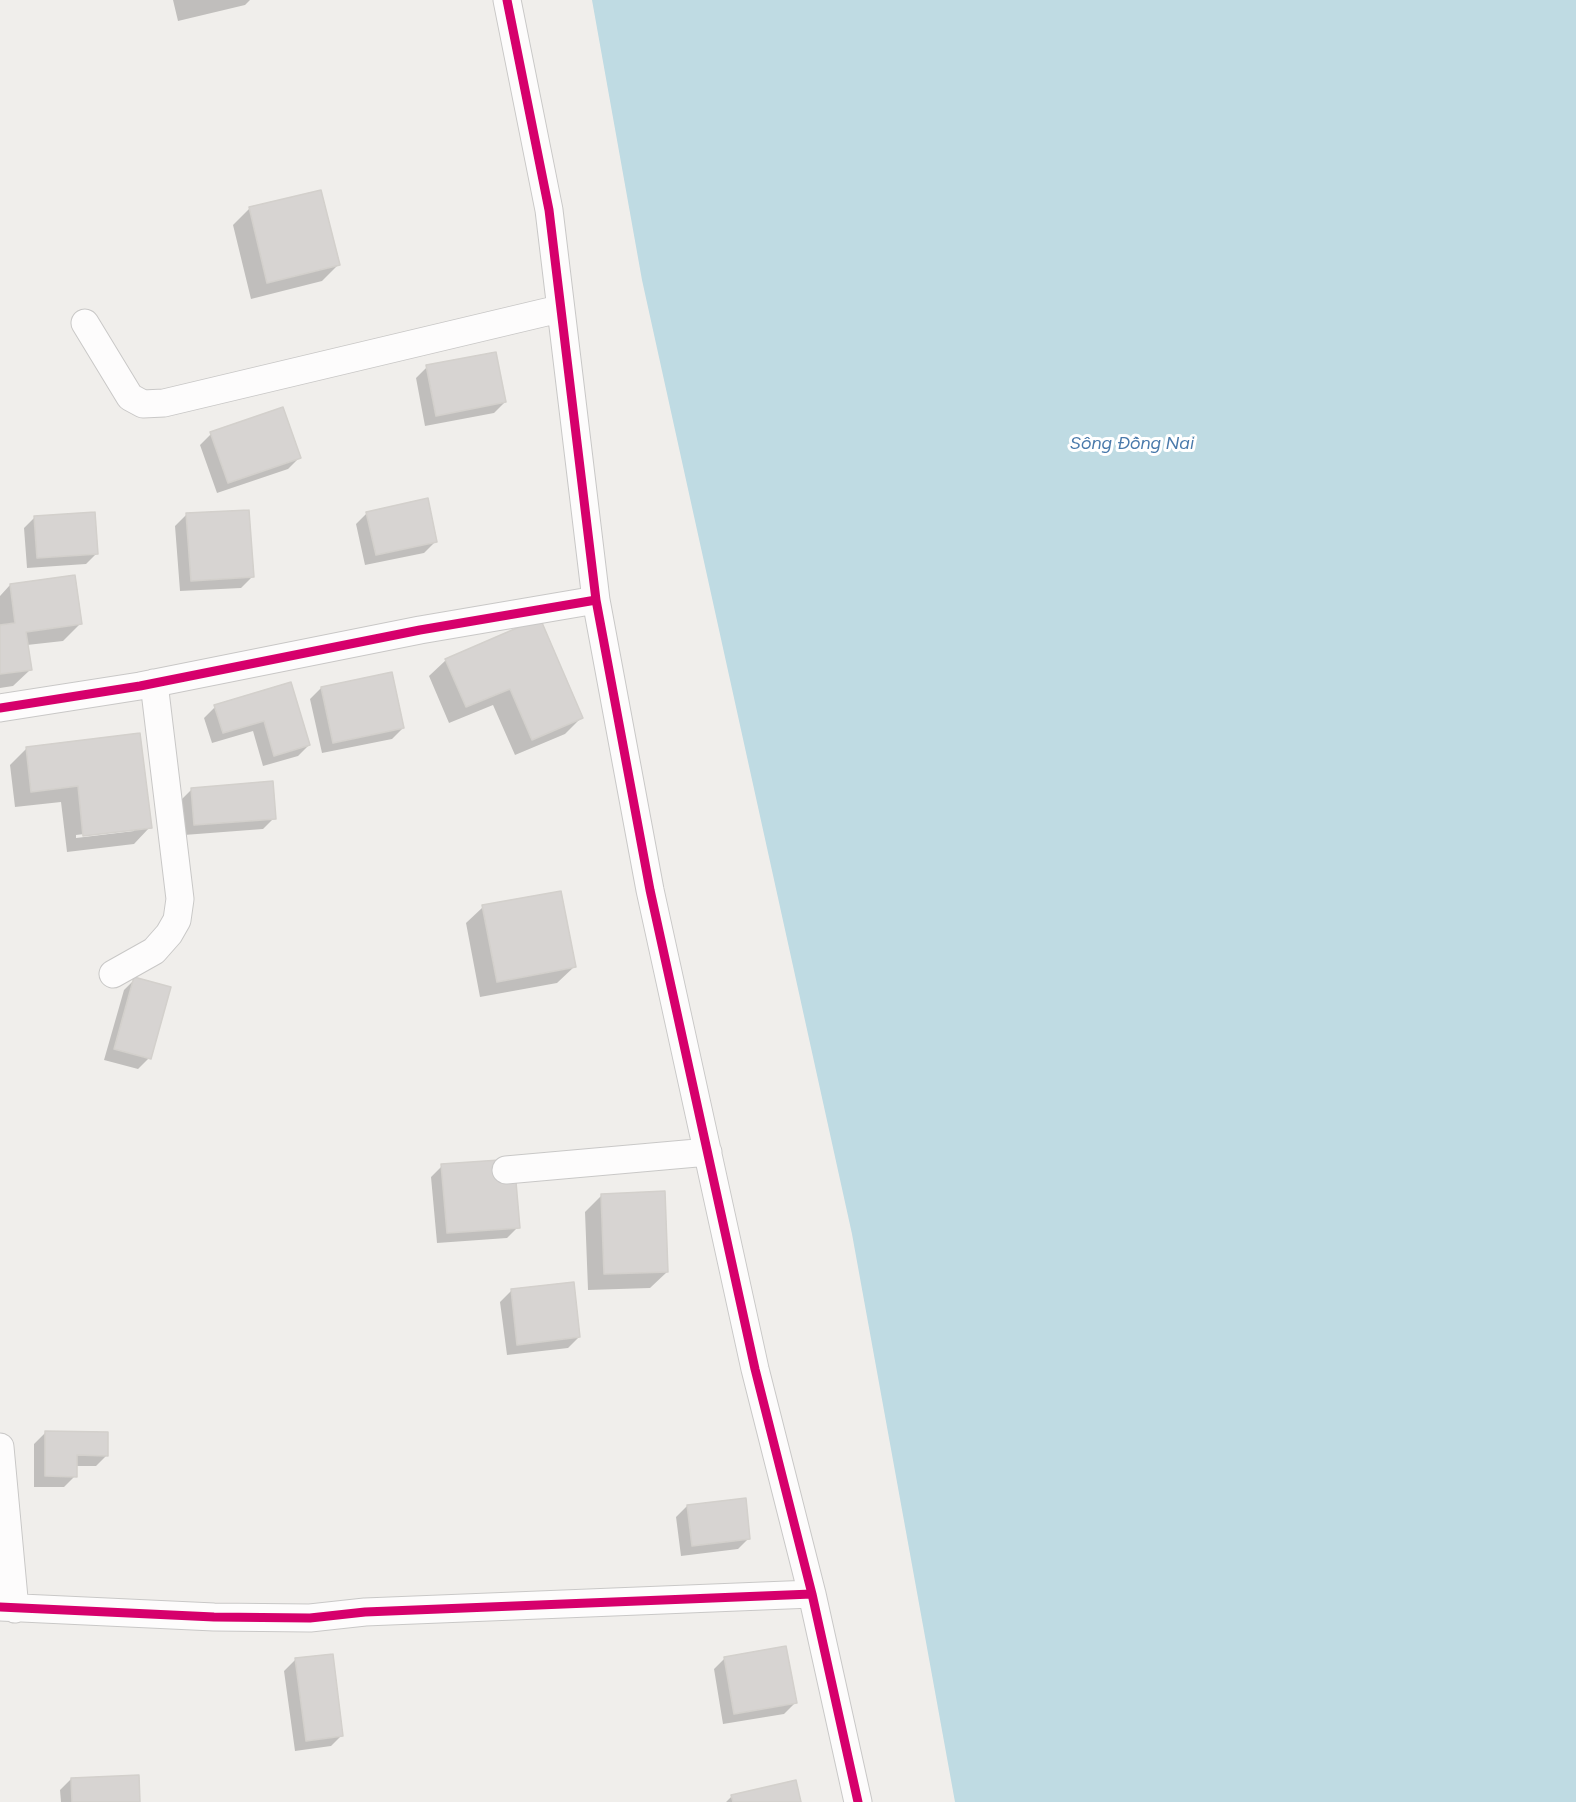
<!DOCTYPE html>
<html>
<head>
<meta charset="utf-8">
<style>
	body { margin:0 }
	canvas { display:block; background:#f0eeeb }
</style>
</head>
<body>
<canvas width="1576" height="1802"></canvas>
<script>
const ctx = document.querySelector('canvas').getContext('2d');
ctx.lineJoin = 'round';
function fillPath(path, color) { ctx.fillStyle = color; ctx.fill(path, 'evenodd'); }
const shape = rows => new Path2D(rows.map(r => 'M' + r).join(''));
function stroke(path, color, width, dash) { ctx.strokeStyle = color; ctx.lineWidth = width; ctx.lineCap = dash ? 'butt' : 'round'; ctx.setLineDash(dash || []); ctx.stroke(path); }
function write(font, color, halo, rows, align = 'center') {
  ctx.font = font + ' Figtree,sans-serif'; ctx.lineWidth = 6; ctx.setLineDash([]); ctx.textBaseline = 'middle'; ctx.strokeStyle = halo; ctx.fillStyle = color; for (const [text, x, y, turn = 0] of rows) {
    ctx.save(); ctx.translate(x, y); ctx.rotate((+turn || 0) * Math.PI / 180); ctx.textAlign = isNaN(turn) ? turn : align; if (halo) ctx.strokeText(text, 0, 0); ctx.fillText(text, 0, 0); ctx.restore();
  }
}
const water = shape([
	[592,0,1576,0,1576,1802,955,1802,852,1234,642,280]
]);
const shadow = shape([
	[173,0,250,0,245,5,178,21],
	[250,208,338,265,322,281,251,299,233,225],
	[427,367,505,402,494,413,425,426,416,378],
	[211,434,299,458,288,469,217,493,200,445],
	[367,513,435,542,424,553,365,565,356,524],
	[186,515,252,577,241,588,180,591,175,526],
	[35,517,97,553,86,564,27,568,24,528],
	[10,585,80,624,63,641,27,645,30,670,13,686,0,688,0,596],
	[446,660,581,718,565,734,515,755,493,705,449,723,429,676],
	[290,684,309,745,298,756,263,766,253,731,212,743,204,718,215,707],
	[321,688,403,728,392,739,322,753,310,699],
	[27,748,150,827,134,844,67,852,61,802,15,807,10,765],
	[134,828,134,831,76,838,76,835],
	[192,789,274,818,263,829,184,835,181,800],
	[483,907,574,967,557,983,480,997,466,923],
	[135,979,149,1058,138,1069,104,1060,124,990],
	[442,1166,518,1227,507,1238,437,1243,431,1177],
	[602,1195,667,1272,650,1288,588,1290,585,1212],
	[511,1291,579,1337,568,1348,507,1355,500,1302],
	[45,1433,107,1455,96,1466,75,1466,75,1476,64,1487,34,1487,34,1444],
	[687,1506,749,1538,738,1549,681,1556,676,1517],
	[725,1658,795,1703,784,1714,723,1724,714,1669],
	[295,1660,342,1735,331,1746,295,1751,284,1671],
	[71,1779,138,1802,61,1802,60,1790],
	[732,1796,800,1802,726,1802]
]);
const building = shape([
	[321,190,340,265,267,283,249,207,321,190],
	[496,352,506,402,436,416,426,365,496,352],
	[283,407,301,458,228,483,210,432,283,407],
	[428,498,437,542,376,555,366,512,428,498],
	[249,510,254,577,191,581,186,513,249,510],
	[95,512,98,554,37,558,34,516,95,512],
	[75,575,82,624,26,632,32,670,0,674,0,625,15,623,10,584,75,575],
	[540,618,583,718,532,740,510,689,466,707,445,659,540,618],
	[392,672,404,728,333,743,321,687,392,672],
	[291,682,310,745,274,756,264,721,223,733,214,705,291,682],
	[140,733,152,828,83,836,78,786,31,792,26,747,140,733],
	[273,781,276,819,194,825,191,788,273,781],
	[561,891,576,967,497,982,482,905,561,891],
	[134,977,171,987,151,1059,114,1049,134,977],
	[514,1159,520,1228,447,1233,441,1164,514,1159],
	[665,1191,668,1272,604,1274,601,1194,665,1191],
	[574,1282,580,1337,517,1345,511,1289,574,1282],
	[45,1431,108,1432,108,1456,77,1455,77,1477,45,1476,45,1431],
	[746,1498,750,1539,692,1546,687,1505,746,1498],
	[786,1646,797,1703,734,1714,724,1657,786,1646],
	[333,1654,343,1736,306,1741,295,1658,333,1654],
	[139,1775,140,1802,72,1802,71,1778,139,1775],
	[796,1780,801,1802,733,1802,731,1795,796,1780]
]);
const minor = shape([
	[507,0,549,210,596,600,650,890,755,1369,812,1594,858,1802],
	[85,323,130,397,143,404,164,403,559,309],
	[0,708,140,686,420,630,596,600],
	[113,974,154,951,169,934,177,920,180,899,154,683],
	[506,1170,708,1152],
	[0,1447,15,1609],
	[0,1607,214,1617,310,1618,365,1612,812,1594]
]);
const cycleway = shape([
	[507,0,549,210,596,600,650,890,755,1369,812,1594,858,1802],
	[0,708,140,686,420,630,596,600],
	[0,1607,214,1617,310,1618,365,1612,812,1594]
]);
const waterNames = [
	["Sông Đồng Nai",1132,444]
];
fillPath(water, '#bfdbe3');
fillPath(shadow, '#0003');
fillPath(building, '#d7d4d2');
stroke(building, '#d3d0cc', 1.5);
stroke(minor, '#c9c8c7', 29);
stroke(minor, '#fdfcfc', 27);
stroke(cycleway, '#d6006c', 9);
write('italic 18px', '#4a7aab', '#fff', waterNames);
</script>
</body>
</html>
